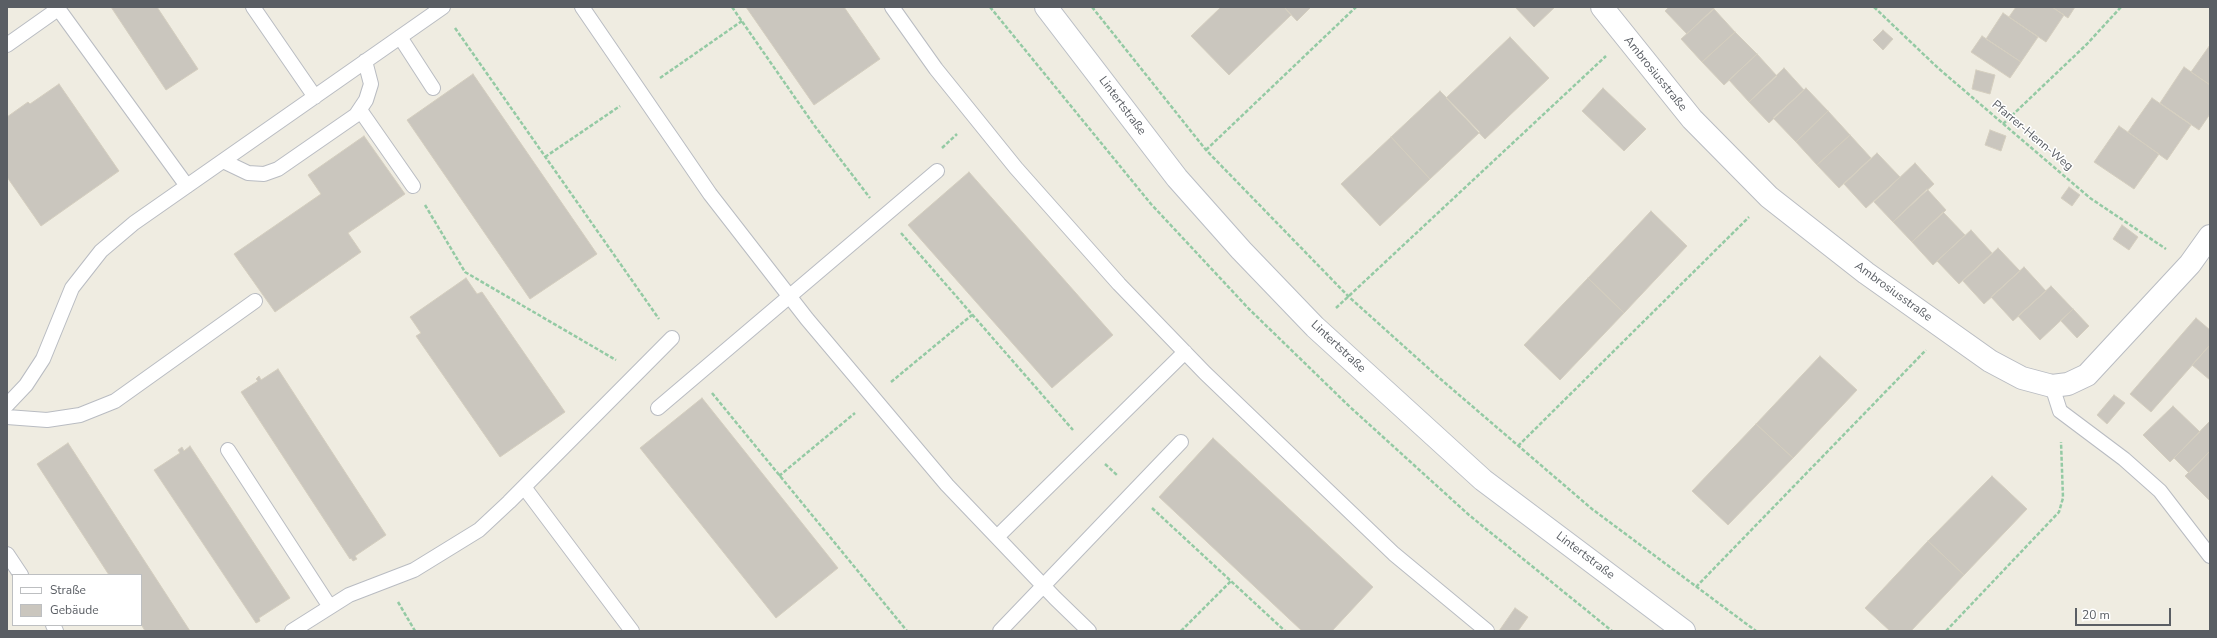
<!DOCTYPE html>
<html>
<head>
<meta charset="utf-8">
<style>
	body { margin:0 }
	#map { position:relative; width:2217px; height:638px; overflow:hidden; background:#efece1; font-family:"Nunito Sans",sans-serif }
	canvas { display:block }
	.frame { position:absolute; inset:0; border:8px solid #5a5e64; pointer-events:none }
	.legend { position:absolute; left:12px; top:574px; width:130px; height:52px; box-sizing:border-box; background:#fff; border:1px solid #bdbfc1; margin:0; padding:5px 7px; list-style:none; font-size:12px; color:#5a5e64 }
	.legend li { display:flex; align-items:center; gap:8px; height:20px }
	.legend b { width:20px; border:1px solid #bdbfc1 }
	.scale { position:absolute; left:2075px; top:608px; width:96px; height:18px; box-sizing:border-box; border:2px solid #5a5e64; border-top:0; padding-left:5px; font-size:12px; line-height:14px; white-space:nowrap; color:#5a5e64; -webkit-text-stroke:3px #fff; paint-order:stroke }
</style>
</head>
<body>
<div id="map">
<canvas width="2217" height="638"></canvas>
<div class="frame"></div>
<ul class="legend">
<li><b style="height:5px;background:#fff"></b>Straße</li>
<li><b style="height:11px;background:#cac6be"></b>Gebäude</li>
</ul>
<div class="scale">20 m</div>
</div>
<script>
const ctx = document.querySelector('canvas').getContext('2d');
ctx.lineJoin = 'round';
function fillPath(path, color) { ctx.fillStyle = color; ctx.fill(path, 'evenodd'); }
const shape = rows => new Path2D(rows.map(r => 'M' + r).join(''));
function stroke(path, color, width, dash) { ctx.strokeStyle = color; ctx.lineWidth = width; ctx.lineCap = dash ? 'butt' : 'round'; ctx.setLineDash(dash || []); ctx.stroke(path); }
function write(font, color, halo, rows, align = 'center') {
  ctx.font = font + ' "Nunito Sans",sans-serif'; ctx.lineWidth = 3; ctx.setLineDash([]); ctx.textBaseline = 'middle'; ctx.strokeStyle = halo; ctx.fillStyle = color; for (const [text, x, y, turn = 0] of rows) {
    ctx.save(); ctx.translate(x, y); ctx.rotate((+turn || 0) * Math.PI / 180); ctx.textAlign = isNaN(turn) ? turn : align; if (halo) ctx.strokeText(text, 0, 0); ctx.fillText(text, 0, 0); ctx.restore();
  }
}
const building = shape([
	[111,7,157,7,198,69,166,90,111,7],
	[746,7,844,7,880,59,814,105,746,7],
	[1221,7,1284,7,1291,15,1229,75,1191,36,1221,7],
	[1284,7,1311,7,1297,21,1284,7],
	[1515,7,1555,7,1534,27,1515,7],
	[1669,7,1715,7,1687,34,1665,11,1669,7],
	[2016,7,2052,7,2064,15,2046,42,2009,17,2016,7],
	[2052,7,2075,7,2068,18,2052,7],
	[1714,9,1735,32,1702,62,1681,39,1714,9],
	[2003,13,2038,37,2021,62,1986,39,2003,13],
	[1883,30,1893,39,1883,50,1873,40,1883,30],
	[1735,32,1757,54,1724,85,1702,62,1735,32],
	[1982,36,2021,62,2010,78,1971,52,1982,36],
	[1510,37,1549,78,1485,139,1446,98,1510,37],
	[2210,45,2210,85,2191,72,2210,45],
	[1757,54,1777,76,1749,102,1729,80,1757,54],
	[2184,67,2210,85,2210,114,2199,130,2160,103,2184,67],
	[1784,68,1804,90,1769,123,1749,102,1784,68],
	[1976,70,1995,75,1990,94,1972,89,1976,70],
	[473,74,597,254,530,299,407,120,473,74],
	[59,84,119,171,41,226,7,177,7,117,28,102,30,104,59,84],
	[1603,88,1646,129,1624,151,1582,111,1603,88],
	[1806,88,1828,111,1796,142,1773,118,1806,88],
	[1440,91,1480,132,1430,179,1391,137,1440,91],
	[2152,98,2191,125,2167,160,2128,132,2152,98],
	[1828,111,1850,135,1817,165,1796,142,1828,111],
	[2119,126,2159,154,2134,189,2094,162,2119,126],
	[1990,130,2006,136,2001,151,1985,145,1990,130],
	[1850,135,1871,158,1839,188,1817,165,1850,135],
	[364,136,405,194,348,233,361,252,275,312,234,254,321,194,308,175,364,136],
	[1391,137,1430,179,1380,226,1341,184,1391,137],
	[1877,153,1900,177,1866,208,1844,184,1877,153],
	[1915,163,1934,184,1893,222,1874,202,1915,163],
	[969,172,1113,335,1052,388,908,225,969,172],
	[2069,187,2080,195,2072,206,2061,198,2069,187],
	[1927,189,1946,210,1912,242,1893,222,1927,189],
	[1651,211,1687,246,1624,313,1588,278,1651,211],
	[1943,212,1965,235,1933,265,1912,242,1943,212],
	[2122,225,2138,237,2129,250,2113,239,2122,225],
	[1971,230,1992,253,1959,284,1937,261,1971,230],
	[1998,248,2020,271,1984,304,1963,281,1998,248],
	[2024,267,2046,291,2013,321,1991,297,2024,267],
	[466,278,477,294,482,292,565,412,500,457,416,336,421,333,410,317,466,278],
	[1588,278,1624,313,1560,380,1524,345,1588,278],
	[2051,286,2073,309,2040,340,2018,316,2051,286],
	[2073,309,2089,326,2077,338,2061,321,2073,309],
	[2196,318,2210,330,2210,345,2151,412,2130,394,2196,318],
	[2210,345,2210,380,2192,365,2210,345],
	[1820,356,1857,390,1793,458,1756,424,1820,356],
	[278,369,386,535,355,556,357,559,353,561,351,558,350,559,241,392,258,381,256,379,259,376,261,380,278,369],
	[2114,395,2125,403,2107,424,2097,415,2114,395],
	[702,398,838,568,776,618,640,448,702,398],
	[2173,406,2200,432,2170,462,2143,435,2173,406],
	[2210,421,2210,451,2189,473,2174,458,2210,421],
	[1756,424,1793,458,1728,525,1692,491,1756,424],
	[1213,438,1373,587,1332,631,1302,631,1159,497,1213,438],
	[68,443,190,631,145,631,141,624,141,575,109,575,37,464,68,443],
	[190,446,290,598,259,618,260,621,256,623,154,470,180,453,178,450,182,447,184,451,190,446],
	[2210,451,2210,501,2185,476,2210,451],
	[1992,476,2027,509,1964,575,1928,541,1992,476],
	[1928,541,1964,575,1911,631,1890,631,1865,608,1928,541],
	[1515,608,1528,617,1518,631,1499,631,1515,608]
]);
const path = shape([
	[732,7,814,125,870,198],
	[990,7,1151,204,1249,309,1350,407,1469,515,1612,631],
	[1092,7,1206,150,1348,296,1437,376,1592,509,1756,631],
	[1874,7,1938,68,2090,198,2166,249],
	[455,28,659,319],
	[660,78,742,21],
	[2003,124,2087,44,2121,7],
	[942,148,957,134],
	[1206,150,1356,7],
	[545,157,620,106],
	[425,205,465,272,616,360],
	[901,233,1073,430],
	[1336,308,1606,56],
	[891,382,972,315],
	[712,393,907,631],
	[1518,446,1749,217],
	[1105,464,1117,475],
	[779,476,855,413],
	[1152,508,1285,631],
	[1696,587,1926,350],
	[398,602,415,631],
	[1181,631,1231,581],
	[1946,631,2059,512,2063,498,2061,442]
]);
const lane = shape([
	[57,7,187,186],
	[253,7,315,97],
	[582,7,710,194,807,319,947,485,1055,598,1089,631],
	[892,7,936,69,1016,168,1119,284,1205,373,1394,554,1487,631],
	[400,37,433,88],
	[7,45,58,9],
	[360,110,413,186],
	[223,161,248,173,264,174,278,169,356,115,366,100,371,84,365,61],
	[2052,386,2060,411,2124,459,2160,491,2210,556],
	[7,405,26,385,43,359,72,288,101,251,134,223,443,7],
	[658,408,937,171],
	[7,417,47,420,80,415,115,401,255,301],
	[228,450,330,607],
	[524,487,632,631],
	[997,537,1185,352],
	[7,554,21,575],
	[53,625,56,631],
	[292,631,349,595,414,570,479,530,509,502,672,338],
	[1000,631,1181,442]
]);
const street = shape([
	[1602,7,1692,119,1769,197,1866,273,1990,361,2022,378,2052,386,2068,384,2087,375,2190,264,2210,236]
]);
const secondary = shape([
	[1046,7,1177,178,1241,250,1315,327,1483,480,1684,631]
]);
const streetNames = [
	["Ambrosiusstraße",1655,74,51],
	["Lintertstraße",1122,106,53],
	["Pfarrer-Henn-Weg",2032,136,40],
	["Ambrosiusstraße",1893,292,36],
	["Lintertstraße",1338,347,43],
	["Lintertstraße",1585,556,37]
];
fillPath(building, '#cac6be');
stroke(building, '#d4cebf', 1);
stroke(lane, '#b9bcc2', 16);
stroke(street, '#b9bcc2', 24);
stroke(secondary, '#babec5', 24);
stroke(path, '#94caa4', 2.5, [4, 2]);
stroke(lane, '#fff', 14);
stroke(street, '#fff', 22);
stroke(secondary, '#fff', 22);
write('12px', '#5a5e64', '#fff', streetNames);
</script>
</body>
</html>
